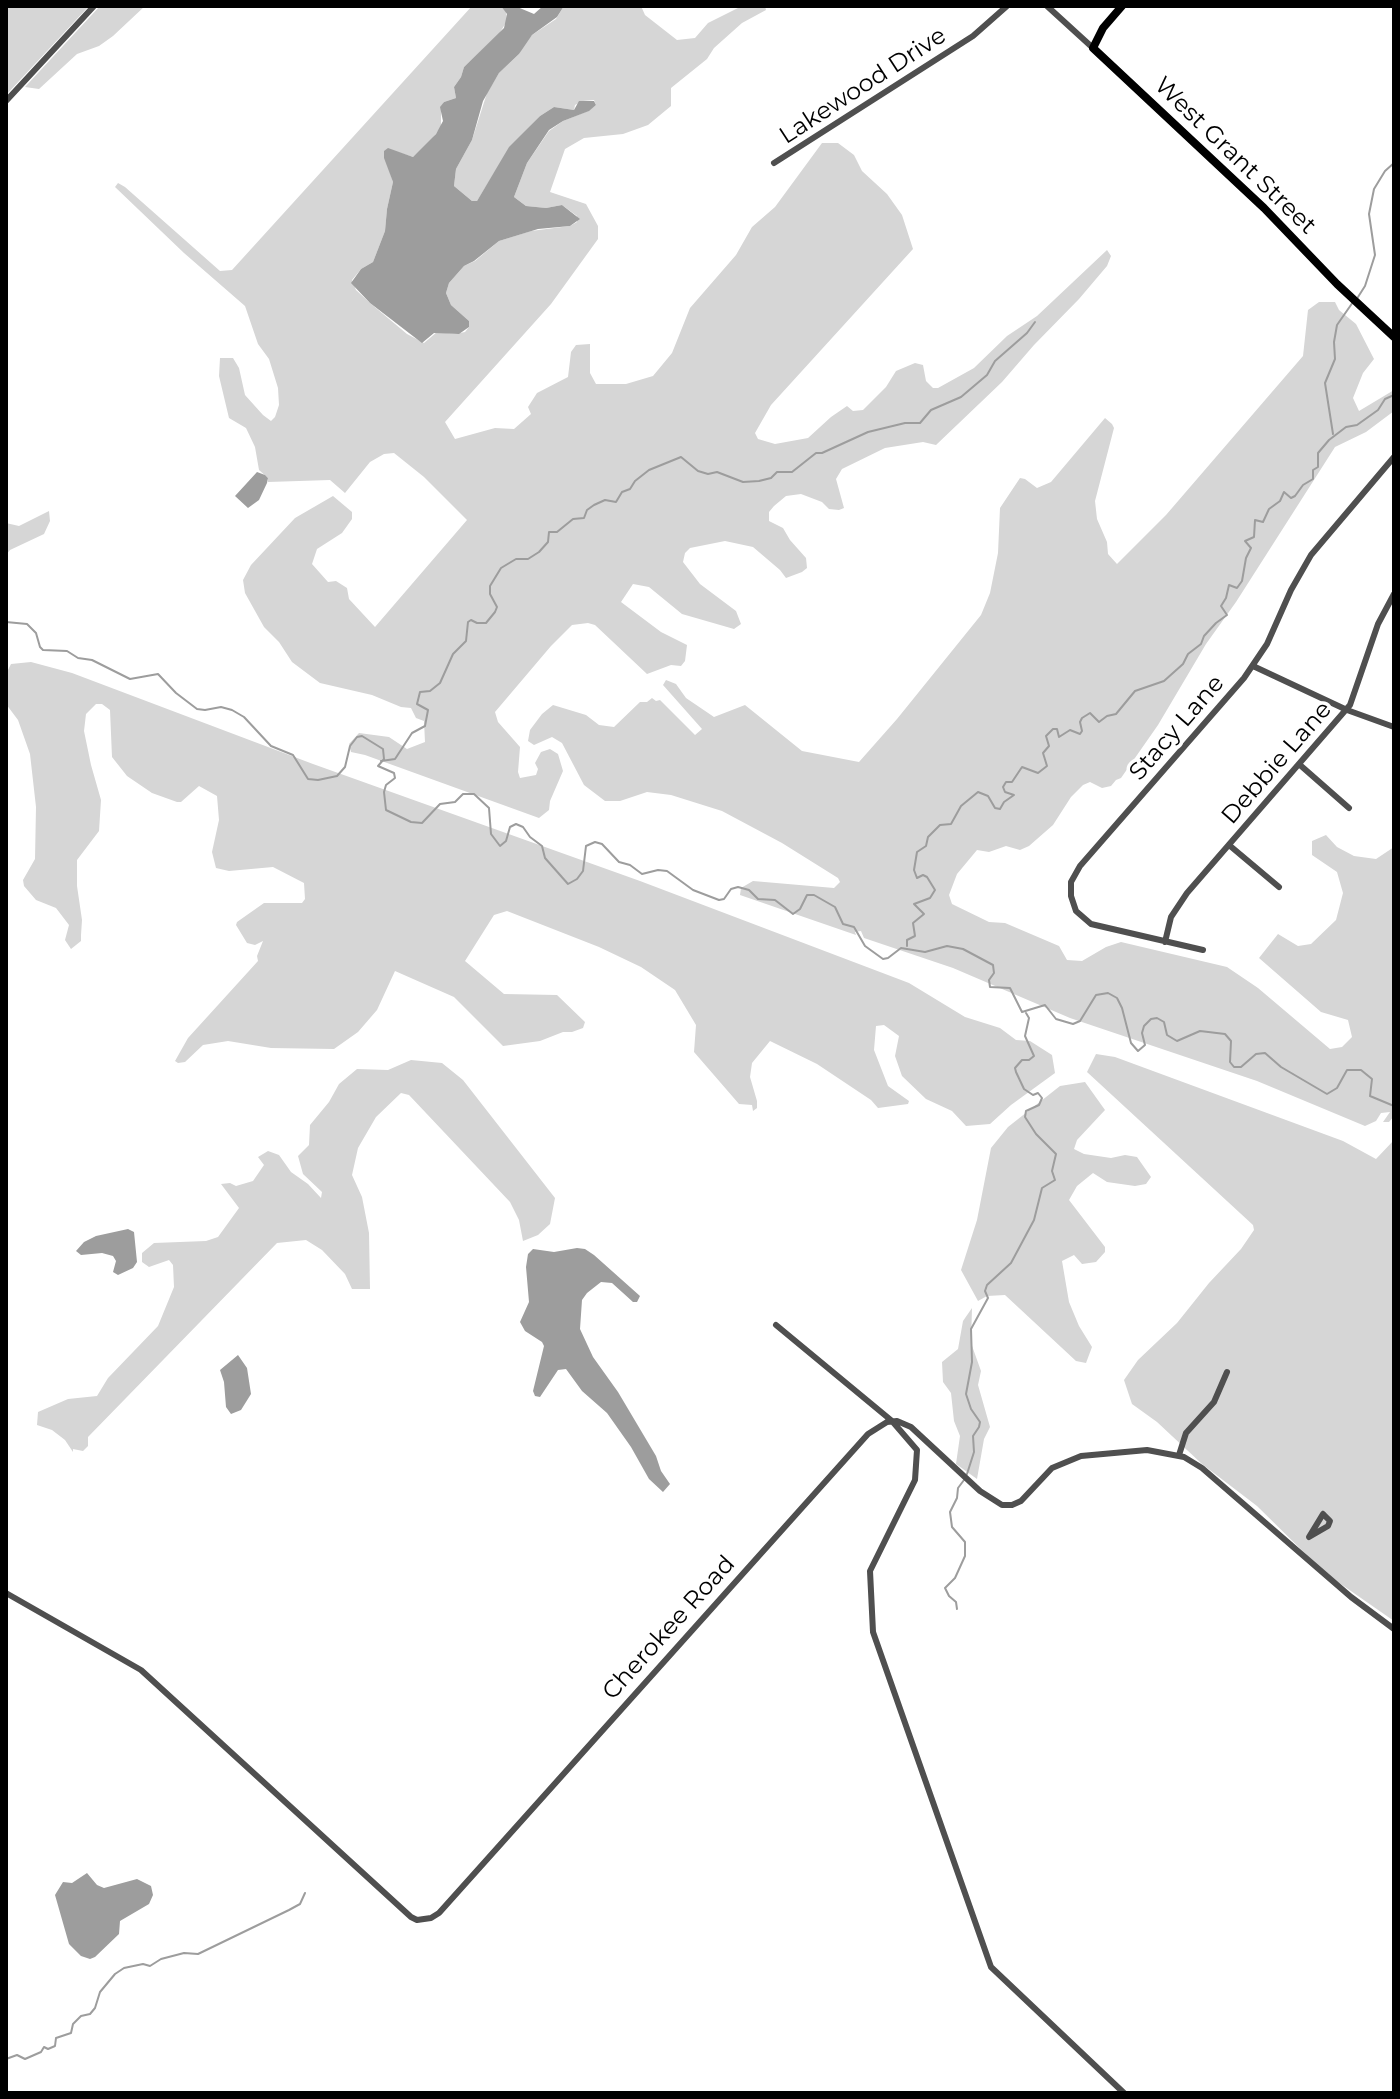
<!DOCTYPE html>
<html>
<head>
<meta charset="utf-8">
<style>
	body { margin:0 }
	#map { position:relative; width:1400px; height:2099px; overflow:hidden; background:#fff; font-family:Montserrat,sans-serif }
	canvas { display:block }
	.frame { position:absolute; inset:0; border:8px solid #000; pointer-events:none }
</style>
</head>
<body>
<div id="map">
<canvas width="1400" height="2099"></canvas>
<div class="frame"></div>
</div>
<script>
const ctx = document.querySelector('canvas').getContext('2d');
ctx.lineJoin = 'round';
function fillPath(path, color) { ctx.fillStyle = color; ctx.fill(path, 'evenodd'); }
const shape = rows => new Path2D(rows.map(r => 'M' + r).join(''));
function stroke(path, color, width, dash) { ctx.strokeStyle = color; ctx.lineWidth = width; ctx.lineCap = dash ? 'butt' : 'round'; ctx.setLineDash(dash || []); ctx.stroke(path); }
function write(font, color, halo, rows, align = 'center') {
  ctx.font = font + ' Montserrat,sans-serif'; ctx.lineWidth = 7; ctx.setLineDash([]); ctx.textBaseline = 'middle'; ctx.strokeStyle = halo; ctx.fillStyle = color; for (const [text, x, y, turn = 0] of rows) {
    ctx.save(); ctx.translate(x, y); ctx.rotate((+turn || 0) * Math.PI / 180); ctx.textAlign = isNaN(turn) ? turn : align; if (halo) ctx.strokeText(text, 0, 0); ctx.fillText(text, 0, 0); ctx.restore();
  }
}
const green = shape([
	[6,6,89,6,6,95],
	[100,6,145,6,113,36,99,46,77,54,39,89,25,87],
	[472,6,501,6,506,11,507,21,499,34,464,67,461,77,454,87,456,98,444,102,441,107,441,127,429,143,413,157,388,149,384,154,393,182,387,209,385,231,373,262,361,269,352,280,356,290,370,303,407,334,424,343,437,332,455,334,465,332,469,327,469,321,451,305,446,293,449,283,464,266,475,261,499,241,531,231,570,226,577,222,577,216,562,205,546,208,526,206,514,197,527,163,549,131,563,121,588,111,596,105,594,100,583,101,575,105,574,110,554,107,540,116,510,147,477,201,472,201,454,186,456,169,472,140,487,93,499,73,519,54,523,45,532,35,556,19,564,6,641,6,645,15,677,40,695,38,708,23,742,6,765,6,766,10,742,23,714,48,707,59,671,88,671,106,648,125,623,134,584,138,565,149,550,192,586,204,598,226,598,239,551,304,445,422,455,439,495,428,514,429,531,414,528,407,537,393,568,377,571,352,576,345,590,344,590,373,596,384,626,384,653,376,672,353,690,308,736,255,752,227,775,207,822,143,838,143,854,155,862,171,887,194,902,215,913,249,771,405,755,433,758,439,775,444,808,438,831,417,847,406,853,411,863,410,886,387,896,371,915,363,923,365,926,381,933,388,938,388,974,368,1007,336,1037,316,1107,250,1111,256,1107,266,1079,299,1034,345,1002,382,936,445,923,442,885,448,842,469,836,479,844,508,839,510,829,509,822,502,801,494,786,496,774,506,769,512,769,521,783,528,790,540,806,558,807,568,802,572,786,578,780,570,753,547,725,541,690,548,685,553,683,562,700,584,736,611,741,624,734,629,682,614,649,587,633,584,621,602,661,632,687,645,685,661,681,666,671,665,647,674,595,625,588,623,572,625,551,646,495,712,498,722,520,747,518,772,520,778,536,775,538,769,535,763,541,752,550,749,558,754,563,771,550,801,549,810,539,818,365,755,351,752,349,744,359,733,389,737,407,749,425,742,424,721,416,718,411,708,401,707,372,695,320,683,292,662,279,642,264,627,245,593,243,580,251,565,295,518,333,496,352,512,352,519,342,533,317,549,312,564,328,582,336,581,347,588,349,599,375,627,467,520,424,477,394,453,384,454,370,462,345,493,330,480,268,482,268,478,259,470,255,447,246,428,229,418,219,376,220,358,233,358,239,368,245,395,263,415,271,421,275,417,279,405,278,388,269,359,258,344,245,306,184,253,115,187,118,183,125,187,220,271,232,270],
	[1319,302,1335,302,1339,310,1356,324,1374,359,1363,373,1353,398,1359,411,1394,390,1394,411,1366,432,1335,447,1236,602,1206,644,1158,725,1121,778,1116,780,1111,786,1102,788,1090,782,1083,785,1071,797,1053,825,1029,846,1020,850,1006,846,989,852,977,850,957,874,949,895,952,904,989,922,1005,923,1059,946,1067,960,1082,961,1106,947,1121,942,1227,967,1258,988,1330,1049,1342,1047,1352,1037,1348,1020,1321,1012,1259,958,1278,934,1298,946,1311,944,1336,920,1343,893,1337,872,1312,855,1312,841,1326,835,1337,847,1354,856,1376,859,1394,847,1394,1116,1389,1122,1383,1122,1390,1112,1381,1113,1376,1121,1365,1126,1257,1081,1070,1018,953,968,864,938,861,931,855,932,856,935,740,895,741,888,753,881,834,888,840,882,838,878,782,843,722,811,671,795,647,792,620,801,605,801,584,785,562,743,552,737,534,745,528,741,530,730,542,714,553,705,586,715,599,725,614,727,640,702,647,702,652,698,656,701,660,700,695,735,702,729,663,685,666,680,676,684,686,698,714,717,745,705,802,751,859,762,897,719,981,615,990,593,998,553,1000,508,1020,478,1025,479,1037,488,1051,482,1105,418,1112,424,1114,428,1095,501,1097,519,1107,542,1108,554,1117,564,1166,515,1303,356,1308,310],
	[49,511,50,521,44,534,10,550,6,555,6,523,19,526],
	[31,662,72,673,313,764,640,881,909,983,965,1017,1000,1028,1016,1040,1030,1041,1052,1055,1055,1073,1011,1105,990,1124,966,1126,952,1111,926,1099,902,1076,895,1056,899,1036,884,1025,876,1026,874,1050,888,1086,909,1101,908,1104,878,1108,871,1100,817,1064,770,1041,752,1063,750,1077,757,1101,757,1108,753,1111,752,1105,739,1104,694,1052,696,1025,675,990,641,967,599,947,507,911,494,915,465,961,504,994,557,995,585,1022,583,1028,572,1032,563,1032,540,1041,503,1046,454,997,395,971,377,1010,358,1032,334,1049,271,1048,228,1041,203,1045,185,1062,178,1063,175,1061,188,1038,258,961,257,956,263,941,255,945,247,943,236,925,237,922,264,903,302,903,305,899,304,883,273,867,229,871,216,868,212,852,219,820,217,796,199,786,181,802,177,802,152,793,127,776,112,757,110,710,102,704,96,704,86,714,84,731,91,765,101,800,99,831,77,860,77,886,82,920,81,935,81,941,71,949,65,940,69,925,56,908,36,900,24,886,23,880,35,859,36,807,30,754,18,720,6,704,6,674,11,664],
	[1096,1054,1115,1057,1343,1141,1376,1159,1394,1140,1394,1621,1325,1573,1257,1506,1202,1464,1157,1422,1132,1404,1124,1380,1138,1360,1177,1323,1209,1283,1241,1249,1254,1230,1253,1225,1087,1072],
	[411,1060,442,1063,463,1080,555,1198,550,1224,538,1235,523,1241,519,1220,510,1202,409,1095,401,1093,376,1117,358,1148,352,1175,362,1197,369,1233,370,1289,352,1289,345,1274,322,1250,306,1240,277,1243,88,1437,88,1446,83,1451,73,1449,73,1452,65,1440,52,1430,37,1425,38,1412,68,1399,97,1396,108,1378,158,1326,174,1287,173,1265,169,1260,149,1267,142,1262,142,1253,154,1243,206,1241,218,1237,239,1208,221,1184,230,1183,236,1186,253,1181,264,1165,258,1157,268,1151,279,1155,291,1172,308,1184,321,1198,322,1192,303,1174,298,1156,309,1145,310,1125,329,1102,339,1084,357,1069,388,1070],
	[1085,1082,1105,1110,1077,1140,1074,1149,1084,1154,1111,1158,1125,1155,1137,1157,1151,1177,1146,1184,1135,1186,1107,1182,1093,1173,1077,1186,1069,1200,1105,1247,1105,1252,1096,1262,1082,1264,1074,1255,1062,1261,1069,1302,1079,1326,1092,1347,1086,1363,1076,1361,1005,1295,987,1296,978,1301,961,1270,977,1220,991,1148,1008,1127,1060,1086],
	[972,1308,971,1343,981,1371,978,1385,990,1427,984,1439,977,1479,956,1464,960,1436,954,1421,951,1393,943,1382,942,1362,958,1349,963,1321]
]);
const water = shape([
	[501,6,515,6,534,14,543,6,564,6,557,17,532,35,519,54,499,73,483,101,472,140,456,169,454,186,472,201,477,201,509,147,540,116,554,107,574,110,579,101,594,101,596,105,589,111,563,121,549,130,527,163,514,197,526,206,546,208,562,205,580,219,570,226,538,229,499,241,474,261,464,266,449,283,446,293,451,305,469,321,469,327,459,334,434,333,422,343,370,303,351,283,361,269,373,262,385,231,387,209,393,182,384,158,384,151,388,148,413,157,436,134,443,121,440,107,444,102,456,98,454,87,461,77,464,67,504,28,507,14],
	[257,472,265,475,268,478,267,483,259,500,248,508,235,496],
	[128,1229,134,1232,137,1262,133,1268,118,1275,113,1272,116,1261,113,1256,102,1253,81,1255,76,1251,84,1242,96,1236],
	[577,1248,585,1249,594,1255,640,1296,637,1302,633,1302,612,1283,601,1282,587,1293,582,1300,580,1329,593,1357,618,1392,656,1456,661,1471,670,1484,663,1492,649,1479,631,1447,607,1413,582,1391,566,1369,558,1370,540,1397,535,1396,533,1391,544,1346,542,1342,525,1331,520,1322,529,1302,526,1267,528,1254,533,1249,554,1252],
	[238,1355,247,1368,251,1394,241,1410,231,1414,226,1407,224,1382,220,1370],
	[87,1873,97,1885,104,1888,137,1879,151,1886,153,1895,149,1904,120,1921,119,1934,95,1957,90,1959,81,1956,69,1944,55,1895,63,1882,72,1883]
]);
const stream = shape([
	[1358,297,1365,286,1375,255,1369,214,1374,189,1385,171,1394,163],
	[1333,434,1325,383,1335,359,1334,342,1337,325,1353,302],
	[6,622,27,624,36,633,40,647,43,650,67,651,78,658,92,660,130,679,158,674,176,693,197,709,205,710,221,707,232,710,244,717,271,746,293,755,308,779,318,780,337,776,345,767,350,746,357,737,362,736,383,749,384,759,378,766,394,773,395,778,386,785,384,792,386,810,411,822,422,823,440,804,455,802,463,794,474,794,489,808,491,834,500,846,506,841,510,827,516,824,523,827,530,837,542,846,545,858,568,884,577,879,583,871,586,846,595,842,602,844,619,862,630,865,642,874,658,870,667,871,693,890,719,900,724,899,731,889,738,887,749,890,758,899,775,900,793,914,800,909,807,895,814,895,835,907,843,924,854,927,865,946,883,959,888,958,901,948,925,952,947,946,963,949,993,965,994,973,989,980,990,987,1010,988,1022,1012,1045,1005,1056,1019,1073,1024,1080,1021,1096,995,1108,993,1117,998,1122,1008,1131,1043,1138,1051,1145,1045,1142,1033,1144,1026,1151,1019,1157,1018,1164,1022,1167,1035,1177,1041,1200,1031,1225,1034,1231,1041,1230,1062,1234,1067,1241,1067,1256,1054,1265,1053,1281,1067,1327,1094,1337,1088,1347,1070,1361,1070,1372,1079,1370,1096,1394,1106],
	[381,761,395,759,412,733,425,726,428,710,417,704,420,692,430,691,440,683,453,654,466,641,468,622,471,620,477,623,486,623,495,612,497,607,490,594,490,586,501,568,516,559,528,559,539,552,548,542,549,532,557,532,573,519,584,518,587,510,594,505,605,500,616,502,622,492,630,489,635,481,649,470,681,457,698,471,708,474,717,472,743,482,759,481,771,478,777,472,792,472,816,453,822,453,868,432,905,423,920,423,931,410,961,397,987,375,995,361,1027,333,1035,322],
	[907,946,907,940,915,936,913,923,924,914,914,904,930,898,935,890,927,877,923,875,917,878,914,870,917,852,926,846,928,837,940,825,951,824,961,806,978,792,988,796,995,808,1000,809,1004,802,1014,795,1005,792,1003,787,1006,782,1012,782,1022,767,1038,773,1047,766,1043,753,1049,746,1046,736,1053,729,1057,729,1059,737,1070,730,1080,734,1082,731,1080,722,1082,718,1090,713,1099,722,1107,716,1116,714,1135,691,1164,681,1183,664,1188,654,1201,644,1204,636,1216,623,1227,615,1221,606,1226,598,1229,585,1237,588,1242,581,1246,558,1251,548,1245,541,1254,537,1255,520,1263,522,1269,509,1280,501,1284,492,1291,498,1295,496,1303,485,1313,479,1313,470,1318,467,1318,453,1329,440,1346,427,1357,425,1378,410,1385,399,1394,395],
	[967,1474,974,1452,973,1436,979,1427,980,1422,971,1409,966,1394,972,1362,971,1329,988,1298,985,1291,987,1285,1011,1263,1034,1220,1042,1188,1055,1180,1052,1171,1056,1154,1036,1134,1025,1117,1026,1111,1039,1105,1042,1098,1038,1093,1033,1095,1024,1089,1016,1072,1015,1068,1022,1060,1029,1060,1034,1056,1025,1036,1029,1018,1026,1013],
	[957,1609,956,1602,949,1596,945,1588,955,1578,965,1556,965,1542,952,1527,950,1512,957,1498,958,1488,964,1480],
	[6,2059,17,2055,25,2059,41,2052,44,2047,48,2049,55,2046,56,2038,71,2033,73,2024,81,2016,90,2014,95,2008,100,1992,115,1974,124,1968,143,1964,150,1966,161,1959,184,1953,198,1954,289,1910,300,1904,305,1893]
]);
const minor = shape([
	[1047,6,1093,48],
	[6,101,94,6],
	[774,163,973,36,1007,6],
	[1253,666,1347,710,1394,727],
	[1300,765,1349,808],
	[1229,845,1279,887],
	[1165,942,1171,917,1187,893,1350,705,1378,624,1394,594],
	[1203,950,1091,924,1076,911,1071,896,1071,882,1080,866,1244,678,1267,644,1291,590,1311,555,1394,457],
	[776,1325,892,1421,917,1450,915,1480,870,1571,873,1632,991,1967,1124,2093],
	[1179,1455,1186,1433,1214,1402,1227,1372],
	[1323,1514,1330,1521,1328,1526,1309,1537,1323,1514],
	[6,1593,141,1670,411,1917,417,1920,431,1918,439,1913,868,1434,887,1422,897,1421,911,1427,980,1491,1002,1505,1012,1505,1021,1501,1052,1468,1081,1456,1147,1450,1184,1457,1202,1468,1351,1597,1394,1629]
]);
const major = shape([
	[1122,6,1103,28,1093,48,1264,208,1337,284,1394,337]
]);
const streetNames = [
	["Lakewood Drive",863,86,-33],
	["West Grant Street",1235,156,44],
	["Stacy Lane",1177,728,-49],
	["Debbie Lane",1277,763,-49],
	["Cherokee Road",669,1628,-48]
];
fillPath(green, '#d6d6d6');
fillPath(water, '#9d9d9d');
stroke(stream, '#9d9d9d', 2);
stroke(minor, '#4f4f4f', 6);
stroke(major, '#000', 8);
write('24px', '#000', '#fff', streetNames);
</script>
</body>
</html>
